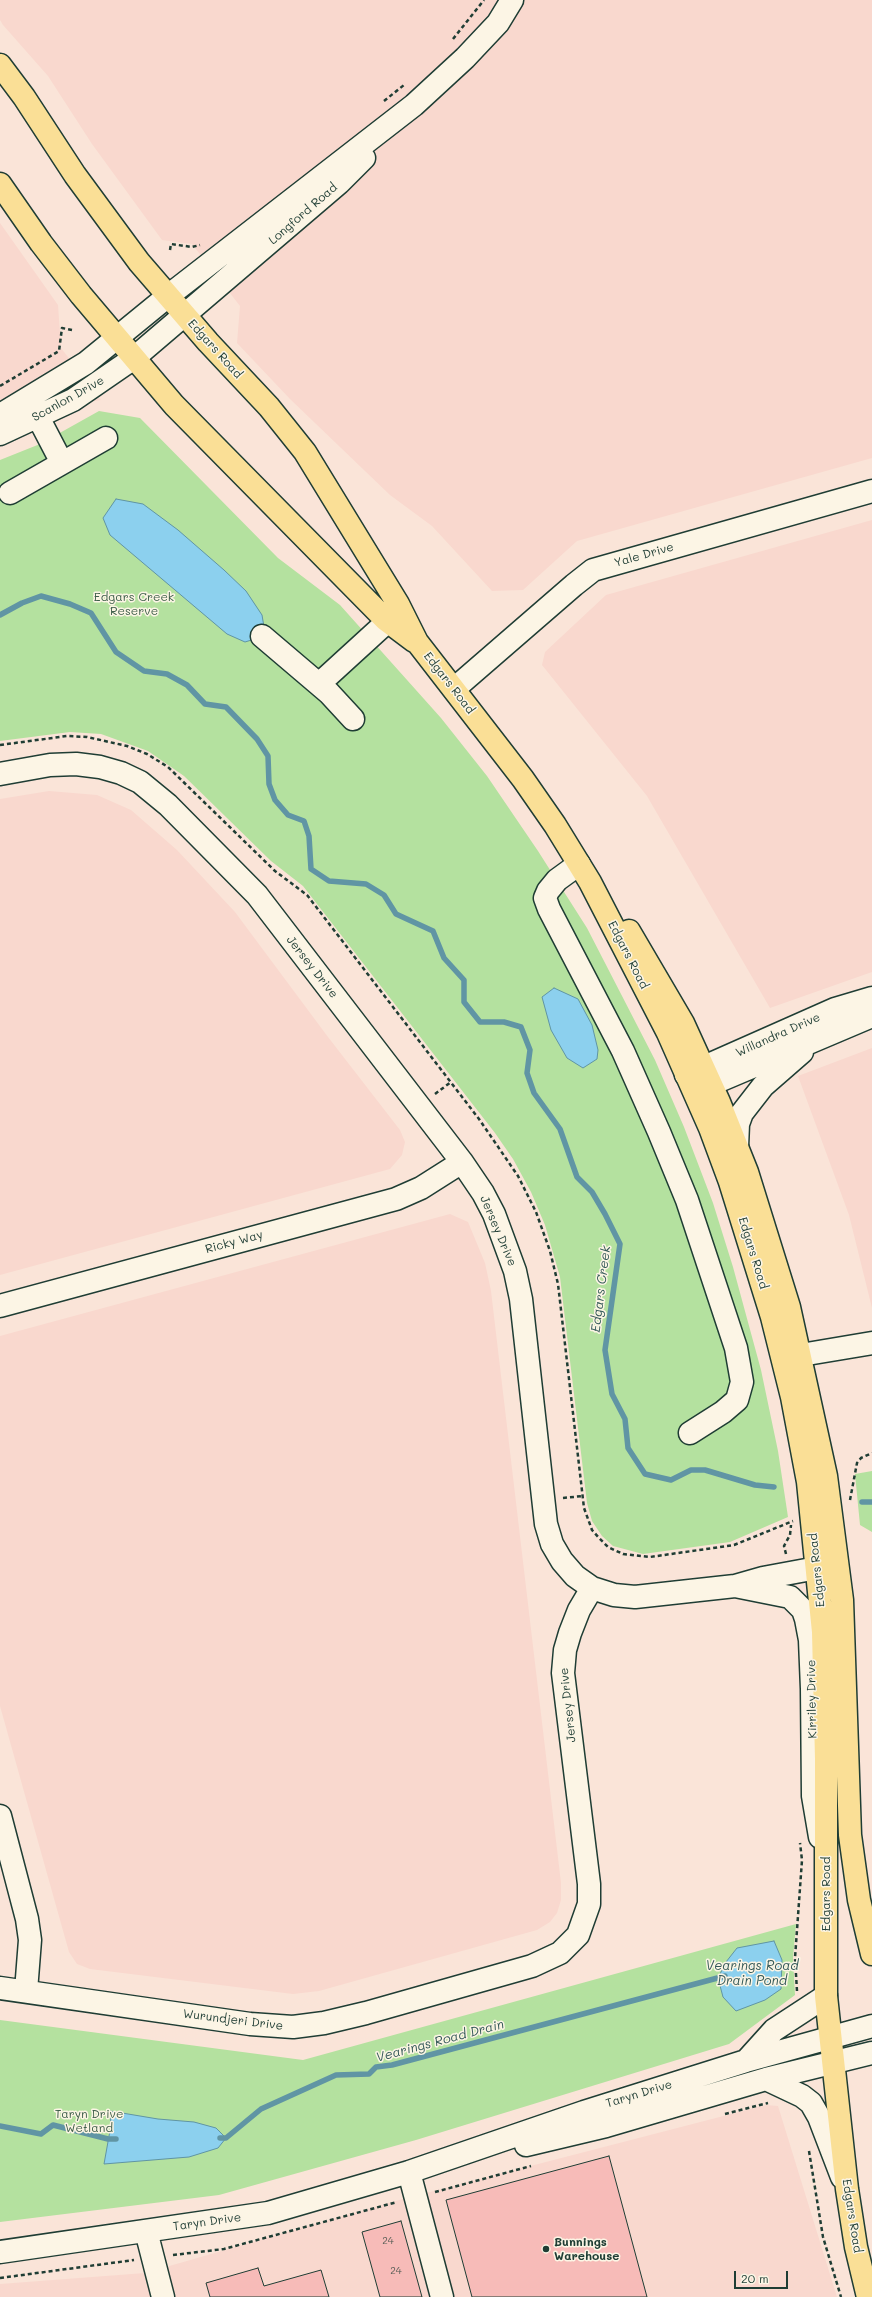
<!DOCTYPE html>
<html>
<head>
<meta charset="utf-8">
<style>
	body { margin:0 }
	#map { position:relative; width:872px; height:2297px; overflow:hidden; background:#fae4d8; font-family:Mali,sans-serif }
	canvas { display:block }
	.scale { position:absolute; left:734px; top:2271px; width:54px; height:18px; box-sizing:border-box; border:2px solid #1f3d34; border-top:0; padding-left:5px; font-size:12px; line-height:14px; white-space:nowrap; color:#1f3d34; -webkit-text-stroke:3px #fcf5e5; paint-order:stroke }
</style>
</head>
<body>
<div id="map">
<canvas width="872" height="2297"></canvas>
<div class="scale">20 m</div>
</div>
<script>
const ctx = document.querySelector('canvas').getContext('2d');
ctx.lineJoin = 'round';
function fillPath(path, color) { ctx.fillStyle = color; ctx.fill(path, 'evenodd'); }
const shape = rows => new Path2D(rows.map(r => 'M' + r).join(''));
function stroke(path, color, width, dash) { ctx.strokeStyle = color; ctx.lineWidth = width; ctx.lineCap = dash ? 'butt' : 'round'; ctx.setLineDash(dash || []); ctx.stroke(path); }
function write(font, color, halo, rows, align = 'center') {
  ctx.font = font + ' Mali,sans-serif'; ctx.lineWidth = 3; ctx.setLineDash([]); ctx.textBaseline = 'middle'; ctx.strokeStyle = halo; ctx.fillStyle = color; for (const [text, x, y, turn = 0] of rows) {
    ctx.save(); ctx.translate(x, y); ctx.rotate((+turn || 0) * Math.PI / 180); ctx.textAlign = isNaN(turn) ? turn : align; if (halo) ctx.strokeText(text, 0, 0); ctx.fillText(text, 0, 0); ctx.restore();
  }
}
const built = shape([
	[0,0,872,0,872,458,577,541,523,590,492,591,432,526,390,495,290,399,237,343,240,306,192,244,162,240,92,144,48,76,3,25,0,20],
	[0,223,58,305,61,348,101,400,76,404,0,438],
	[872,520,872,972,770,1008,647,796,542,665,545,652,606,595],
	[49,791,97,795,131,810,177,850,235,912,328,1037,400,1130,405,1142,402,1155,390,1169,0,1275,0,799],
	[872,1048,872,1308,849,1215,798,1076],
	[450,1214,468,1222,485,1263,491,1291,561,1883,561,1900,557,1913,550,1922,537,1930,319,1991,293,1994,90,1969,77,1964,69,1952,0,1706,0,1336],
	[766,2105,778,2106,837,2297,0,2297,0,2284,145,2273,403,2199]
]);
const green = shape([
	[99,411,140,418,278,558,340,605,441,718,487,776,538,851,587,928,655,1060,684,1127,713,1203,733,1267,761,1370,778,1451,788,1517,730,1542,643,1554,613,1546,602,1536,592,1521,587,1503,560,1277,545,1225,531,1192,513,1159,495,1133,303,886,271,861,184,776,148,751,101,734,70,732,0,741,0,460,40,444],
	[872,1471,872,1532,860,1525,855,1474],
	[796,1924,793,1958,795,1995,729,2044,416,2140,219,2195,0,2222,0,2020,303,2060]
]);
const water = shape([
	[116,499,143,504,178,530,224,570,246,591,262,615,264,627,258,638,245,642,227,634,110,535,103,518,116,499],
	[554,988,578,999,592,1025,598,1050,597,1059,583,1068,567,1058,551,1030,542,997,554,988],
	[774,1941,782,1960,781,1989,765,2000,736,2011,723,1997,718,1978,726,1962,737,1948,774,1941],
	[110,2111,158,2119,194,2122,216,2128,226,2138,218,2148,189,2157,104,2164,111,2125,110,2111]
]);
const stream = shape([
	[0,615,22,603,41,596,70,604,91,613,116,652,144,671,167,674,187,685,205,704,226,707,257,739,268,756,269,784,275,800,288,815,304,821,309,836,311,869,329,881,366,884,384,895,396,914,433,931,444,958,464,980,464,1002,480,1022,504,1022,521,1027,530,1050,527,1073,534,1093,560,1129,577,1177,592,1192,605,1214,620,1244,605,1350,612,1394,625,1419,628,1448,645,1474,671,1480,691,1470,705,1470,755,1485,774,1487],
	[862,1502,872,1502],
	[0,2126,41,2134,53,2125,108,2139,116,2139],
	[220,2138,226,2138,261,2109,336,2075,369,2074,376,2067,392,2065,725,1976]
]);
const building = shape([
	[609,2156,647,2297,472,2297,446,2200,609,2156],
	[401,2221,422,2297,380,2297,362,2232,401,2221],
	[258,2268,264,2286,321,2270,329,2297,210,2297,206,2283,258,2268]
]);
const path = shape([
	[453,39,484,0],
	[384,101,404,85],
	[170,250,171,244,192,247,200,245],
	[0,386,59,351,62,328,72,330],
	[0,745,67,736,87,737,127,746,147,754,168,767,275,871,307,895,479,1119,518,1176,536,1212,550,1251,558,1284,584,1508,592,1530,599,1538,608,1547,623,1554,650,1557,734,1545,793,1521],
	[435,1094,451,1082],
	[563,1498,583,1496],
	[850,1500,857,1463,861,1458,872,1453],
	[786,1554,784,1546,790,1535,791,1525],
	[797,1991,795,1958,802,1860,800,1843],
	[725,2114,768,2103],
	[809,2151,823,2237,841,2297],
	[435,2192,531,2166],
	[173,2255,224,2249,397,2202],
	[0,2278,134,2260]
]);
const minor = shape([
	[0,415,86,363,168,296,414,105,465,58,498,23,512,0],
	[38,417,62,463],
	[0,434,73,400,134,358,339,183,364,158],
	[10,493,106,438],
	[262,636,329,693,353,719],
	[319,684,388,621],
	[454,689,574,585,593,570,872,491],
	[0,774,50,765,76,764,100,767,121,773,140,782,168,805,257,895,462,1162,483,1193,494,1214,515,1271,521,1299,546,1524,552,1544,562,1561,575,1576,592,1588,579,1610,570,1633,565,1650,563,1673,589,1884,589,1904,578,1935,560,1953,532,1966,366,2013,324,2023,293,2027,250,2024,0,1988],
	[579,864,557,880,548,891,545,898,549,909,623,1051,659,1132,687,1200,736,1348,742,1382,737,1400,723,1412,690,1433],
	[686,1075,835,1009,872,998],
	[695,1091,872,1016],
	[737,1147,738,1124,742,1113,763,1086,802,1052],
	[0,1306,396,1199,421,1188,462,1162],
	[783,1358,872,1343],
	[735,1586,790,1597,803,1610,806,1619,810,1640,812,1689,813,1796,820,1837],
	[592,1588,614,1595,635,1597,735,1586,763,1578,817,1568,834,1575],
	[0,1816,27,1919,30,1940,26,1991],
	[746,2061,774,2030,826,1996],
	[766,2079,802,2096,811,2103,819,2117,842,2177],
	[526,2145,606,2126,766,2079,872,2053],
	[409,2172,442,2297],
	[146,2231,163,2297],
	[0,2252,268,2213,409,2172,584,2112,746,2061,872,2026]
]);
const major = shape([
	[0,65,24,97,75,175,139,262,208,342,269,407,305,452,398,604,417,642,523,779,555,825,590,882,668,1033,710,1128,730,1182,772,1317,792,1397,808,1482,823,1632,826,1759,826,1996,847,2189,856,2247,868,2297],
	[0,184,41,243,81,295,174,405,386,620,414,641],
	[629,931,683,1023,719,1102,747,1172,789,1307,826,1476,842,1600,850,1835,859,1900,872,1954]
]);
const markers = [
	[546,2249,4,"#1f3d34"]
];
const numberNames = [
	["24",388,2241],
	["24",396,2271]
];
const streetNames = [
	["Longford Road",303,214,-41],
	["Edgars Road",215,349,48],
	["Scanlon Drive",68,399,-29],
	["Yale Drive",644,555,-16],
	["Edgars Road",449,683,52],
	["Edgars Road",628,955,63],
	["Jersey Drive",312,967,52],
	["Willandra Drive",778,1035,-24],
	["Jersey Drive",498,1231,67],
	["Ricky Way",234,1242,-15],
	["Edgars Road",753,1253,73],
	["Edgars Road",817,1570,-96],
	["Kirriley Drive",812,1699,-91],
	["Jersey Drive",568,1705,-96],
	["Edgars Road",826,1894,-90],
	["Wurundjeri Drive",233,2020,7],
	["Taryn Drive",639,2094,-17],
	["Edgars Road",852,2216,81],
	["Taryn Drive",207,2222,-8]
];
const parkNames = [
	["Edgars Creek",134,597],
	["Reserve",134,611],
	["Taryn Drive",89,2114],
	["Wetland",89,2128]
];
const poiNames = [
	["Bunnings",554,2242],
	["Warehouse",554,2256]
];
const waterNames = [
	["Edgars Creek",601,1289,-83],
	["Vearings Road",752,1966],
	["Drain Pond",752,1981],
	["Vearings Road Drain",440,2041,-15]
];
fillPath(built, '#f9d8ce');
fillPath(green, '#b4e19f');
fillPath(water, '#8cd0ee');
stroke(water, '#6095a4', 1);
stroke(stream, '#6095a4', 5.5);
fillPath(building, '#f7bbb8');
stroke(building, '#1f3d34', 1);
stroke(minor, '#1f3d34', 25);
stroke(major, '#1f3d34', 25);
stroke(path, '#1f3d34', 2.5, [4, 3]);
stroke(minor, '#fcf5e5', 22);
stroke(major, '#fadf96', 22);
for (const [x, y, r, color] of markers) { const dot = new Path2D(); dot.arc(x, y, r, 0, 2 * Math.PI); ctx.fillStyle = color; ctx.fill(dot); stroke(dot, '#fcf5e5', 1.5); }
write('10px', '#555c55', null, numberNames);
write('12px', '#1f3d34', '#fcf5e5', streetNames);
write('12px', '#3d5e49', '#fcf5e5', parkNames);
write('bold 12px', '#1f3d34', '#fcf5e5', poiNames, 'left');
write('italic 13px', '#355a59', '#fcf5e5', waterNames);
</script>
</body>
</html>
